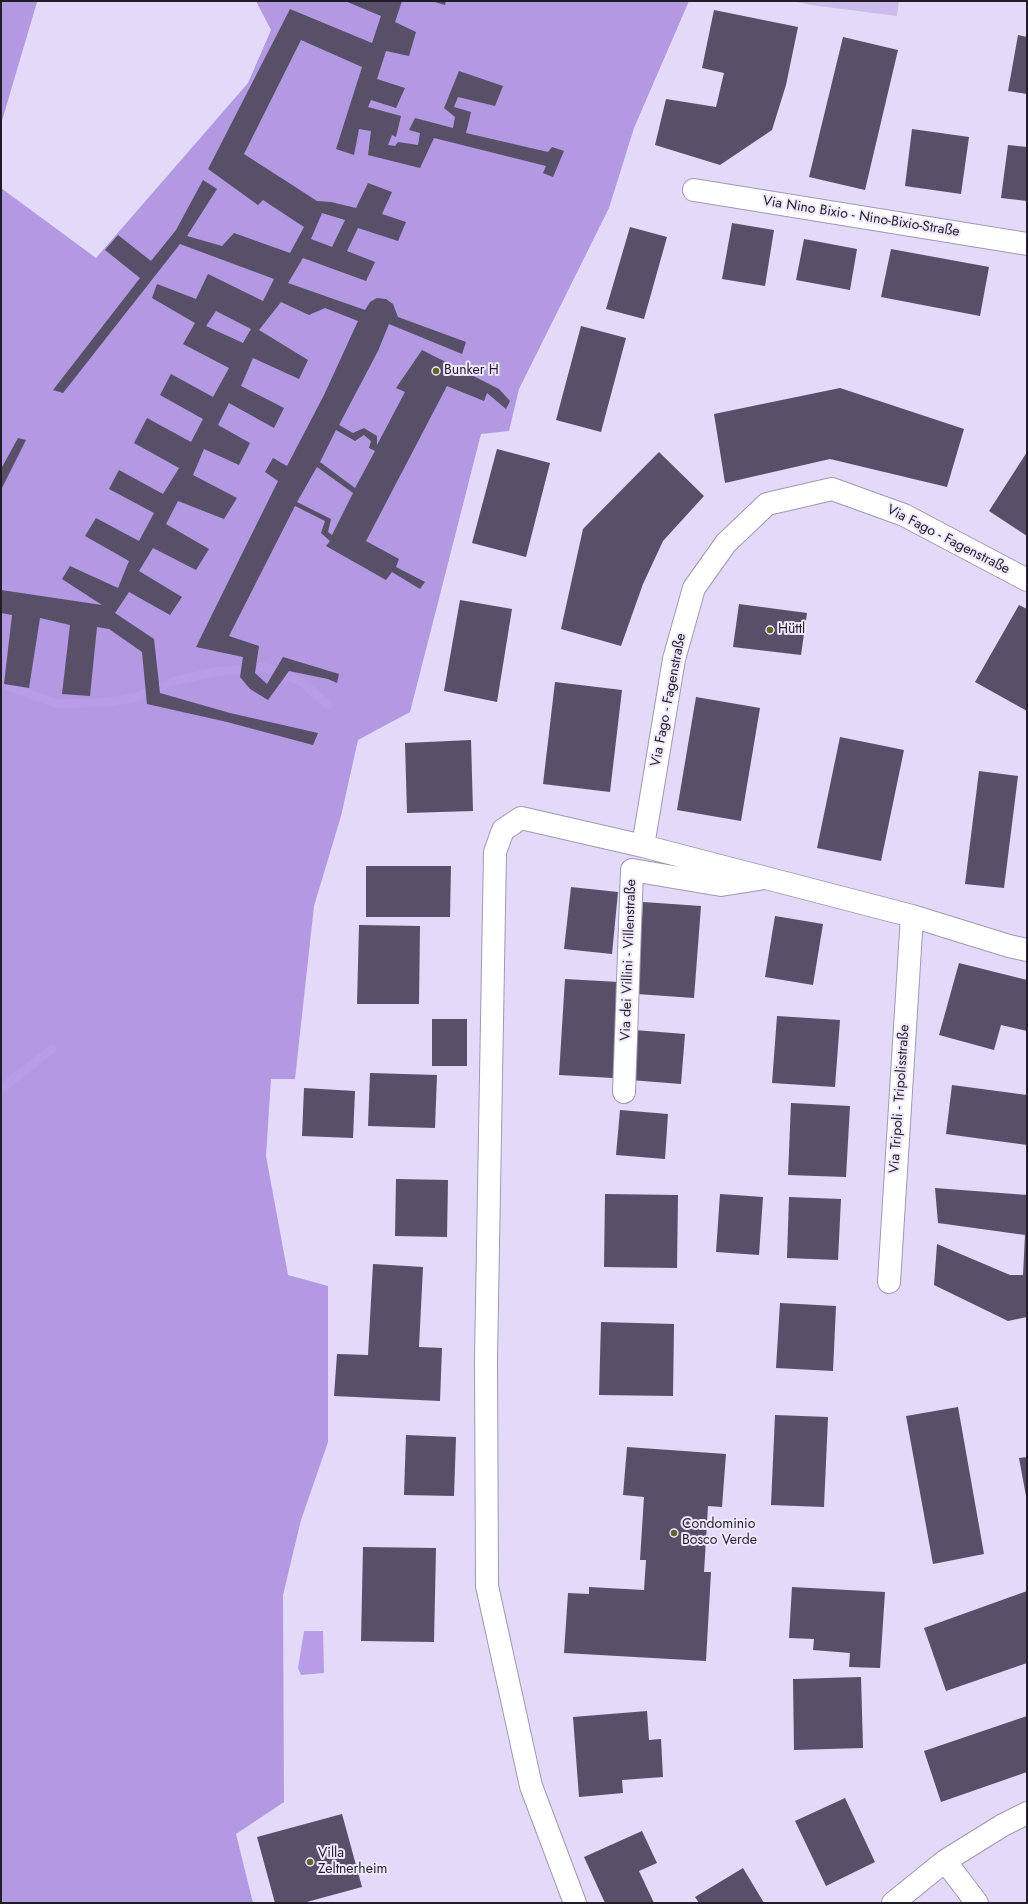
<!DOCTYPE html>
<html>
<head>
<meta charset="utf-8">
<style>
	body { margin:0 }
	#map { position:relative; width:1028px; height:1904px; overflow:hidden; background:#e3d9f8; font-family:Jost,sans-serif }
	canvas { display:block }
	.frame { position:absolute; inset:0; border:2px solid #211d28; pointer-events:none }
</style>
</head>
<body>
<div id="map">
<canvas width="1028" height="1904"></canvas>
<div class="frame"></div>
</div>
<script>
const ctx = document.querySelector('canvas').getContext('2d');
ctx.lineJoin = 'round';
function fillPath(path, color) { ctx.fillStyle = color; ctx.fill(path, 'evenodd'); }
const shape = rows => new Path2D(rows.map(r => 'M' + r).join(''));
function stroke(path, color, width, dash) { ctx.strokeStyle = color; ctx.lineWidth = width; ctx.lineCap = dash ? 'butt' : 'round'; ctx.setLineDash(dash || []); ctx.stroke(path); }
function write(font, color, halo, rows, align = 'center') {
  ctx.font = font + ' Jost,sans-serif'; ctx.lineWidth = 4; ctx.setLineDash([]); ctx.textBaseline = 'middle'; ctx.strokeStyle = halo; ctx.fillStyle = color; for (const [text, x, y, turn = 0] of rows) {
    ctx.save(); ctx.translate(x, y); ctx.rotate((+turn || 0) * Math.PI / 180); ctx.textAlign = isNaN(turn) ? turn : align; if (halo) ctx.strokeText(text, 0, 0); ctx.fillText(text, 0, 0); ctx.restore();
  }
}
const green = shape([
	[792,1,899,1,897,16,811,5]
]);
const forest = shape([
	[1,1,37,2,1,124],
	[256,1,689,1,634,128,609,208,519,389,509,431,481,434,410,712,358,740,341,816,314,906,295,1079,271,1079,266,1156,288,1275,328,1286,328,1442,301,1520,283,1595,284,1802,236,1834,253,1903,1,1903,1,188,96,258,248,83,271,30]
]);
const water = shape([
	[304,1631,323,1631,324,1673,301,1675,298,1668]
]);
const stream = shape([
	[1,682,7,686,58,704,111,702,136,697,175,681,215,672,264,667,301,681,328,705],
	[1,1089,52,1049]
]);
const building = shape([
	[345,1,402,1,395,22,416,32,409,56,386,51,377,79,405,88,396,108,371,100,368,107,401,116,396,137,392,135,388,145,395,146,398,142,418,145,420,133,409,130,415,118,453,128,455,117,444,108,459,71,503,86,495,106,458,97,454,107,471,112,466,133,548,152,552,147,564,151,553,177,543,173,546,166,434,138,420,168,368,155,371,131,359,129,354,155,336,149,362,67,301,40,244,154,317,201,331,202,356,208,368,183,392,192,382,214,406,222,398,241,358,228,347,251,375,262,366,281,303,258,288,283,365,310,370,302,377,298,386,299,393,304,398,317,466,342,462,354,389,324,378,351,339,425,353,433,364,428,377,436,377,445,405,392,396,388,422,350,499,389,510,401,506,409,487,393,484,401,447,386,366,541,399,559,396,567,425,582,420,589,392,572,386,580,326,546,330,541,321,533,325,521,295,506,229,636,259,646,255,673,267,684,283,657,339,674,337,683,328,679,289,671,268,700,250,689,240,677,243,657,196,647,278,481,265,472,273,458,287,466,324,395,358,321,325,308,309,315,281,302,259,330,308,360,299,379,253,358,241,386,284,408,274,428,229,403,218,425,250,443,239,465,204,449,193,475,237,498,224,519,178,501,166,524,209,549,196,570,153,548,139,571,182,597,170,615,129,592,115,613,154,639,160,693,230,713,318,733,313,745,227,722,147,704,142,652,109,629,97,627,90,696,62,694,70,625,40,618,29,688,4,684,12,615,1,613,1,590,102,605,62,579,70,566,118,588,129,561,85,536,96,518,139,541,154,513,109,489,119,470,163,494,179,468,134,443,147,418,191,442,203,419,160,395,171,374,213,397,229,368,183,344,195,323,152,298,157,284,196,299,208,274,263,301,274,279,180,244,63,393,53,390,140,278,105,250,118,235,151,261,176,230,203,180,217,189,187,236,222,246,234,233,290,253,304,227,263,200,258,205,208,169,290,9,372,43,381,16],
	[322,213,345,220,332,247,311,239],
	[216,311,251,329,243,343,206,326],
	[336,430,355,441,364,435,371,441,369,448,375,451,355,488,320,462],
	[317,467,353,493,332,535,328,532,331,519,297,502],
	[431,1,446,1,445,5],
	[714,10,798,27,786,85,772,130,720,165,655,145,666,99,716,107,724,73,702,68],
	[1018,35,1027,37,1027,94,1008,91],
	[843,37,898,50,865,190,809,177],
	[912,129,969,137,961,194,905,186],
	[1008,145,1027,147,1027,201,1001,198],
	[732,223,774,230,765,286,722,279],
	[630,227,667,237,644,319,606,309],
	[804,239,857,249,850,290,796,280],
	[891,249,989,267,980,316,881,297],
	[581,326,626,338,601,432,556,420],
	[840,388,964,429,947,487,830,459,725,483,714,414],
	[18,438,26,440,1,490,1,469],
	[497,449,550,463,526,557,472,543],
	[659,452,704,496,663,541,643,584,621,646,561,629,583,529],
	[1027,452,1027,536,989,511],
	[460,600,512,609,497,702,444,691],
	[739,604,807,613,801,655,733,647],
	[1019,605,1027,609,1027,711,975,682],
	[555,682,622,690,610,792,543,784],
	[696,697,760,708,741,821,677,810],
	[840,737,904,750,881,861,817,848],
	[471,740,473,811,407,813,405,743],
	[979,771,1018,776,1004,888,965,884],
	[366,866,451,866,450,917,366,917],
	[571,887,618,892,612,954,564,949],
	[643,902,701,906,694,998,637,994],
	[775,916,823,924,813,985,765,977],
	[359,925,420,926,419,1004,357,1004],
	[959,963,1027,980,1027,1031,1001,1025,994,1050,939,1035],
	[565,979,619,982,613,1078,559,1075],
	[777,1016,840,1020,835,1087,772,1083],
	[432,1019,467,1019,467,1066,432,1066],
	[634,1030,685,1034,681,1084,630,1080],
	[370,1073,437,1075,435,1128,368,1126],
	[952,1085,1027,1095,1027,1145,946,1134],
	[304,1088,355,1091,353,1138,302,1136],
	[791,1103,850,1106,846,1177,788,1175],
	[620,1110,668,1114,665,1159,616,1155],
	[396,1179,448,1180,447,1237,395,1236],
	[935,1188,1027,1195,1027,1317,1008,1321,934,1285,937,1244,1010,1275,1023,1275,1025,1235,938,1223],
	[605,1194,678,1195,677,1268,604,1267],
	[720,1194,763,1197,759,1255,716,1252],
	[789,1197,841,1199,838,1260,787,1258],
	[373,1264,423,1267,419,1347,442,1348,440,1401,334,1396,337,1354,368,1355],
	[780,1303,836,1306,833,1371,776,1368],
	[601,1322,674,1324,673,1396,599,1395],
	[958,1407,984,1554,933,1564,906,1416],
	[775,1415,828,1417,824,1507,771,1505],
	[406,1435,456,1437,454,1496,404,1495],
	[627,1447,726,1454,722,1507,708,1506,704,1572,711,1572,706,1661,564,1653,568,1593,589,1594,589,1587,644,1590,646,1560,640,1560,644,1497,623,1495],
	[1027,1457,1027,1496,1026,1496,1019,1458],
	[363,1547,436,1548,434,1642,361,1641],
	[792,1587,885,1592,880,1668,849,1667,850,1653,813,1650,814,1639,789,1638],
	[1027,1591,1027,1663,946,1691,924,1628],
	[861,1677,863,1748,794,1750,793,1679],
	[647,1711,649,1740,661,1739,663,1777,622,1780,623,1793,579,1797,573,1717],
	[1027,1716,1027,1772,941,1802,924,1751],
	[845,1798,875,1862,826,1886,795,1821],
	[342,1814,362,1887,303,1903,275,1903,257,1837],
	[642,1831,657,1863,639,1871,654,1903,605,1903,584,1857],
	[743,1868,764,1903,699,1903,695,1897]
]);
const street = shape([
	[694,190,1027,244],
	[643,846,674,659,694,588,726,543,767,504,832,489,904,515,1027,580],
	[624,1092,632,870,721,885,759,879],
	[889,1282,912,916],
	[945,1861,977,1903],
	[575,1903,531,1786,487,1586,486,1358,495,852,503,830,521,818,643,846,912,916,1009,946,1027,950],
	[893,1903,945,1861,1003,1825,1027,1813]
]);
const markers = [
	[436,371,4,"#656431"],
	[770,630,4,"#656431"],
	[674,1533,4,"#656431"],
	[310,1862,4,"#656431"]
];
const streetNames = [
	["Via Nino Bixio - Nino-Bixio-Straße",861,217,9],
	["Via Fago - Fagenstraße",948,540,27],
	["Via Fago - Fagenstraße",669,700,-79],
	["Via dei Villini - Villenstraße",629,960,-88],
	["Via Tripoli - Tripolisstraße",900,1099,-86]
];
const poiNames = [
	["Bunker H",444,371],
	["Hüttl",778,630],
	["Condominio",682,1525],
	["Bosco Verde",682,1541],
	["Villa",318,1854],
	["Zeltnerheim",318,1870]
];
fillPath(green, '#ccbcec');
fillPath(forest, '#b398e2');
fillPath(water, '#b79ce7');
stroke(stream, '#b79ce7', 9);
fillPath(building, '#584f69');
stroke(street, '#a198b5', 24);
stroke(street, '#fff', 22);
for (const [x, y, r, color] of markers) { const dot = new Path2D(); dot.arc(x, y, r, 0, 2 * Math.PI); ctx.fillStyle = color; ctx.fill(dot); stroke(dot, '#eee8fb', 1.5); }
write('14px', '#211d28', '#eee8fb', streetNames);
write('14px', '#211d28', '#eee8fb', poiNames, 'left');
</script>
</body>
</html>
